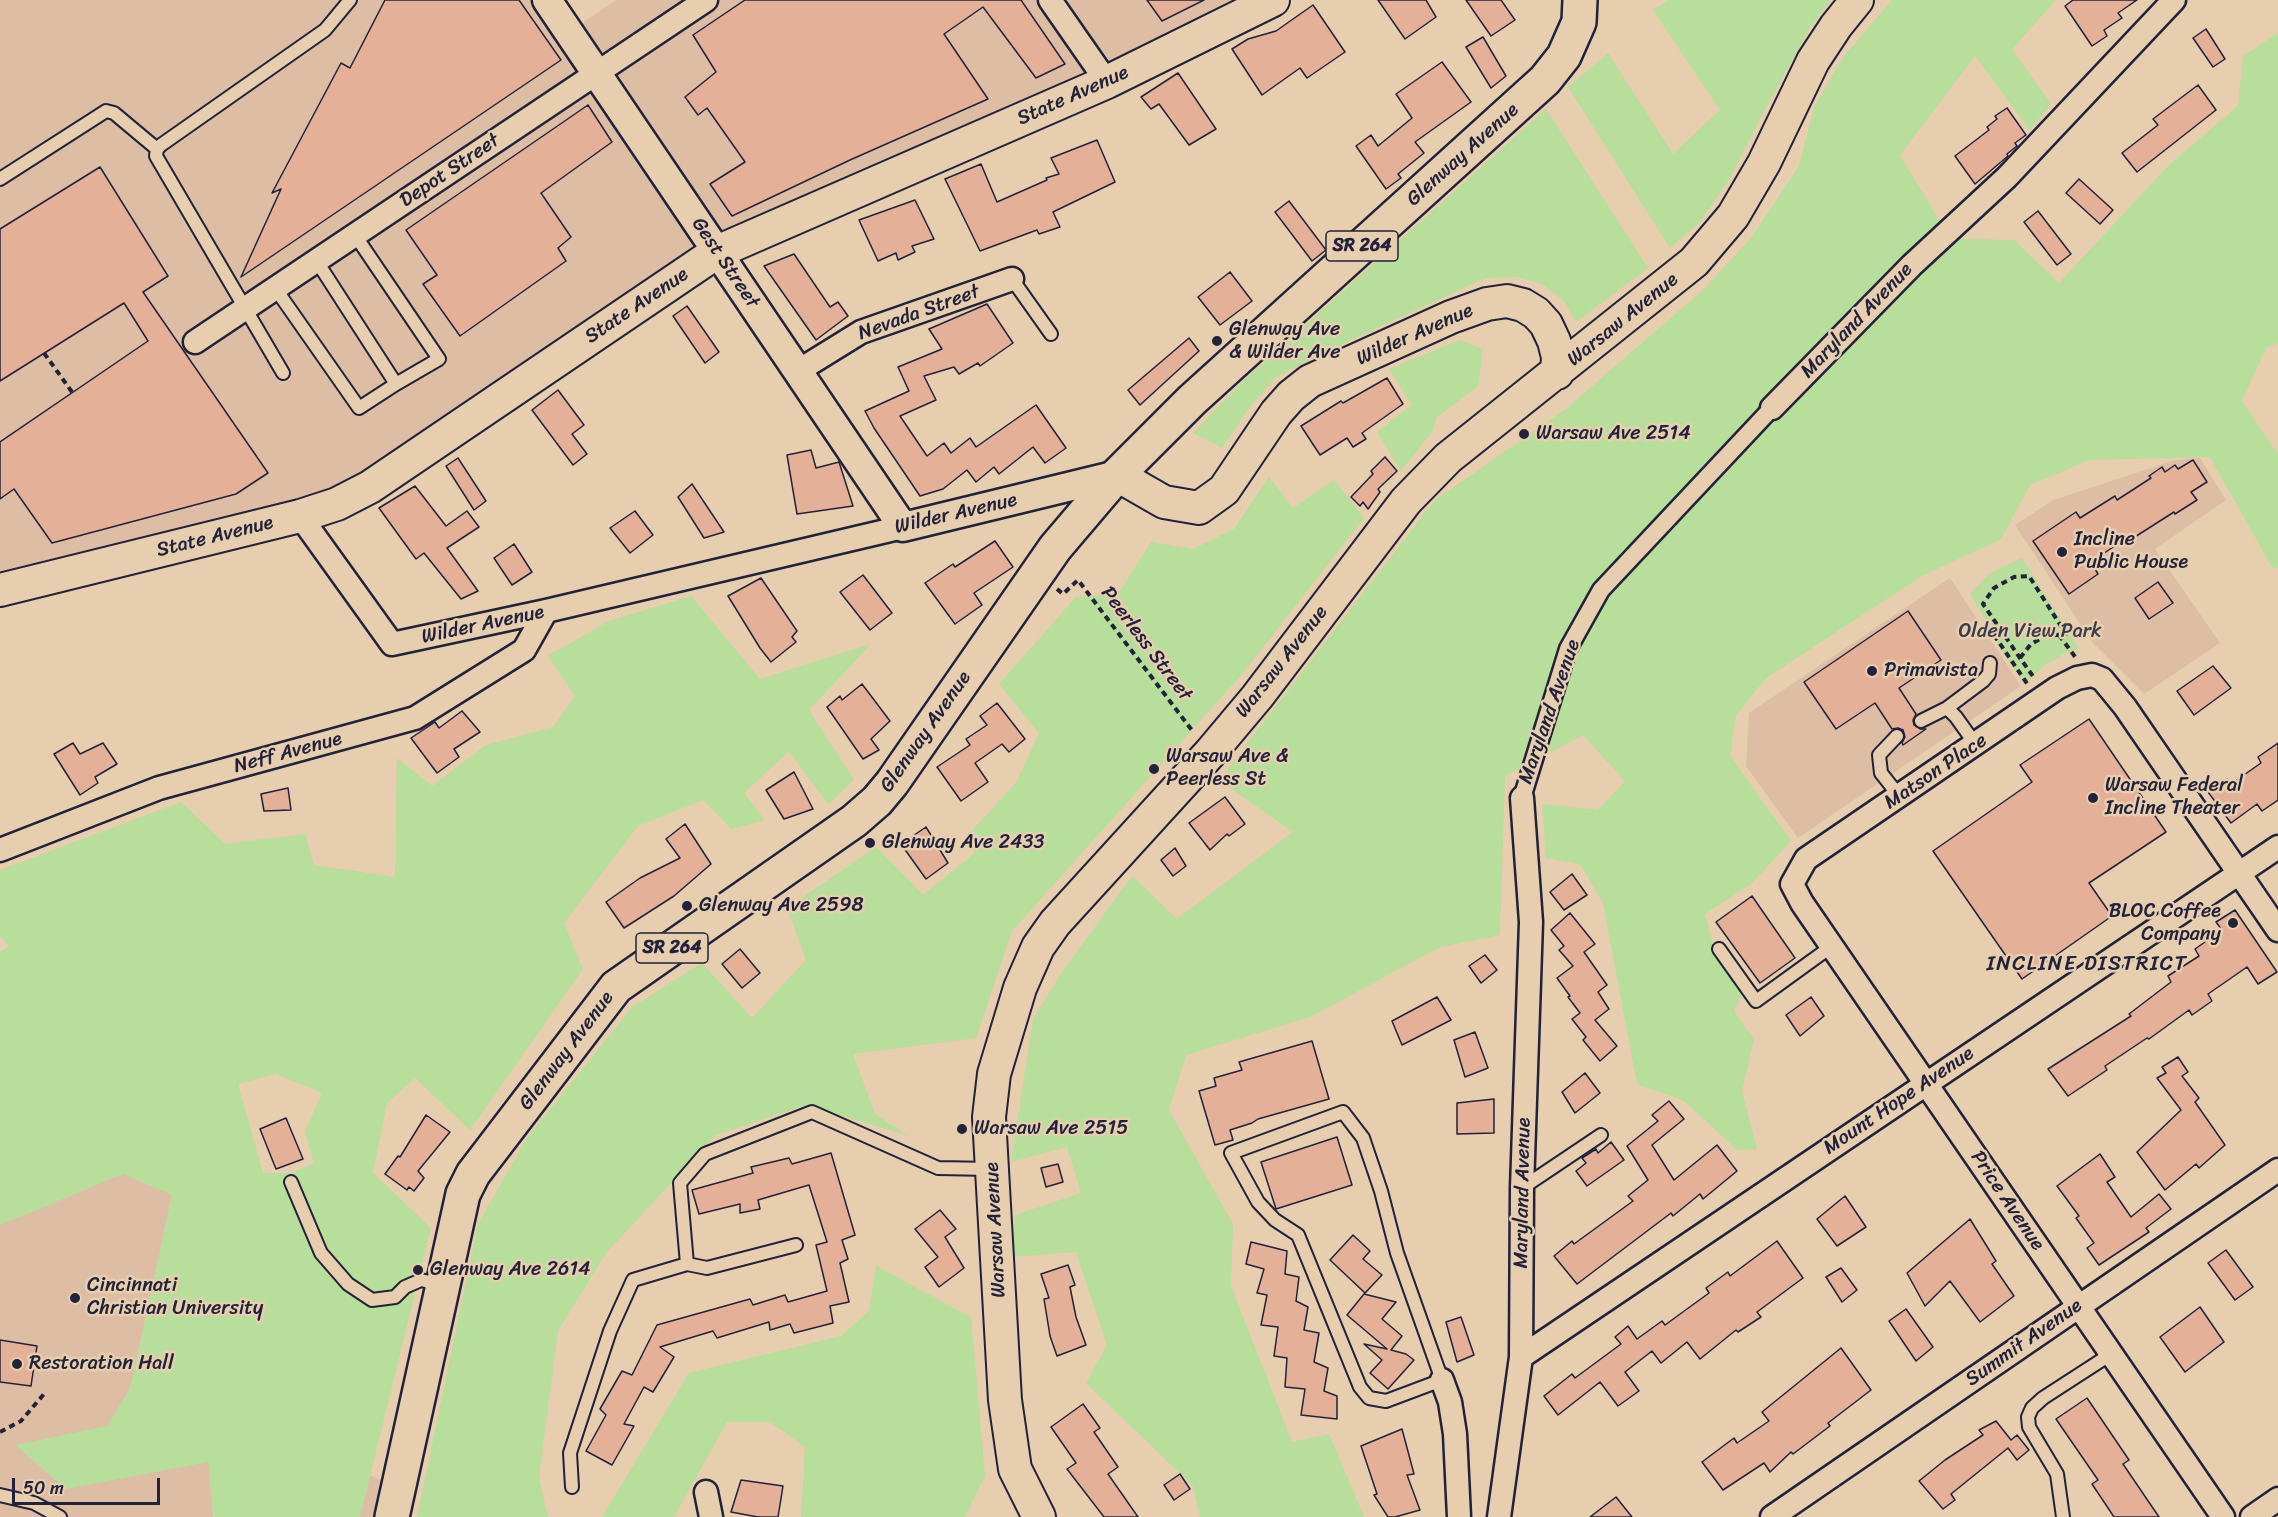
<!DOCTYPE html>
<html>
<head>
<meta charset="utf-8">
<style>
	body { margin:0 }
	#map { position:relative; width:2278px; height:1517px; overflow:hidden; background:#e6ceaf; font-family:Sriracha,sans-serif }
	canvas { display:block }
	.scale { position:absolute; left:12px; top:1478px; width:148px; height:27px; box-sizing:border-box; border:3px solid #22223b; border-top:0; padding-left:8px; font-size:18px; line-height:21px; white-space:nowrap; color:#22223b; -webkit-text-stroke:4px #e6ceaf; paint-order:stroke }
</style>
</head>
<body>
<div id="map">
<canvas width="2278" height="1517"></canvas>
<div class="scale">50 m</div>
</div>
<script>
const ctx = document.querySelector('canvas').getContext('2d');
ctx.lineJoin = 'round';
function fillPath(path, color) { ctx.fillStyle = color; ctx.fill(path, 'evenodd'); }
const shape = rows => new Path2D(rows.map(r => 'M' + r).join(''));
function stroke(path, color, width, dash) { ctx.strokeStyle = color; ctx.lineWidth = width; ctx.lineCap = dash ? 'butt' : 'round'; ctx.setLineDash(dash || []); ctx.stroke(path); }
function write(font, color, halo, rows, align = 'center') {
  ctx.font = font + ' Sriracha,sans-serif'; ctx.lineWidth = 5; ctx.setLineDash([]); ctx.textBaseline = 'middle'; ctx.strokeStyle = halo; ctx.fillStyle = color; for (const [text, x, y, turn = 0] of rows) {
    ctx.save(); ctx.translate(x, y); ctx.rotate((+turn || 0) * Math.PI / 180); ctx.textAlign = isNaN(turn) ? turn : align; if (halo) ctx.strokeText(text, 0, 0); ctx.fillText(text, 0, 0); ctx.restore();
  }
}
const built = shape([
	[0,0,547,0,569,32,616,0,1273,0,717,252,370,487,0,590],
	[2200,458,2226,500,2155,549,2220,643,2144,694,2092,642,2015,525,2053,500,2176,460],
	[1950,578,2021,686,1798,838,1746,766,1749,713],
	[182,1149,134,1372,399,1488,392,1517,0,1517,0,1225]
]);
const green = shape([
	[1668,0,1831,0,1809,29,1757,125,1729,180,1699,223,1670,248,1568,87,1608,53,1673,154,1720,110,1653,10],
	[1892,0,2056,0,2012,49,2051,104,2030,130,1975,56,1900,155,1942,225,1961,239,2014,240,2059,283,2169,165,2238,106,2243,56,2278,33,2278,343,2266,348,2242,401,2278,455,2278,567,2273,569,2210,457,2089,460,2030,485,2001,539,1922,576,1766,678,1736,715,1730,756,1791,841,1751,884,1705,914,1714,948,1743,992,1734,1011,1754,1039,1742,1091,1757,1149,1737,1150,1684,1101,1637,1084,1603,903,1580,864,1546,858,1542,804,1598,810,1625,781,1583,735,1505,776,1500,935,1440,947,1310,1017,1186,1055,1169,1110,1233,1224,1231,1286,1292,1442,1329,1434,1364,1517,1200,1517,1193,1486,1086,1383,1107,1345,1076,1252,1011,1257,1015,1215,1081,1193,1067,1147,1011,1162,1033,1019,1060,975,1132,876,1177,919,1293,832,1219,780,1434,501,1567,408,1703,290,1751,238,1799,166,1814,107,1844,56],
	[1546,109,1648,268,1576,322,1564,301,1544,285,1518,277,1485,278,1321,354,1275,378,1249,408,1222,448,1193,433,1243,381],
	[1459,340,1483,349,1478,386,1437,417,1432,432,1401,471,1377,432,1412,405,1389,369],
	[1269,477,1293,508,1334,480,1364,518,1243,673,1012,931,976,1038,853,1054,875,1114,909,1136,806,1105,716,1135,606,1253,558,1331,539,1477,548,1517,417,1517,478,1224,527,1138,632,1007,702,963,752,1018,806,960,787,908,876,847,923,895,975,853,965,838,1016,783,1039,733,999,684,1076,597,1118,594,1151,542,1193,549,1234,529],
	[2022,558,2079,648,2063,654,2045,665,2024,684,1991,634,1991,628,1970,594,1990,573],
	[691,596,760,679,871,644,809,710,854,780,828,804,789,751,744,793,765,820,732,829,703,800,638,826,564,923,583,969,470,1130,415,1078,387,1103,373,1173,431,1228,360,1517,213,1517,208,1462,66,1489,15,1445,107,1426,129,1390,134,1372,172,1195,123,1174,0,1225,0,952,9,946,0,936,0,870,181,802,225,844,305,834,314,865,395,877,397,758,432,786,486,745,553,727,575,696,548,656,609,621],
	[276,1074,322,1093,305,1132,314,1163,291,1173,263,1173,238,1084],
	[876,1266,971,1317,985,1476,965,1517,801,1517,805,1447,770,1422,727,1422,674,1517,602,1517,689,1373,841,1336,869,1311]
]);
const building = shape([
	[385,0,519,0,561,60,241,277,281,189,272,193,341,63,350,68,385,0],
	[745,0,1021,0,1065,64,1036,78,983,7,944,34,988,99,850,160,732,216,710,184,745,162,707,108,698,115,685,97,716,72,693,35,745,0],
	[1147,0,1204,0,1162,21,1147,0],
	[1378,0,1426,0,1436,17,1405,39,1378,0],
	[1466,0,1501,0,1515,20,1491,36,1466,0],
	[2073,0,2137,0,2118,13,2122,18,2104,30,2107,36,2092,46,2065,6,2073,0],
	[1313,5,1345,52,1307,78,1300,68,1262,95,1232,49,1248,39,1276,31,1313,5],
	[2206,29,2225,59,2213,67,2193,38,2206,29],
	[1483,37,1506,76,1491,88,1466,47,1483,37],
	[1442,62,1471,102,1415,142,1424,153,1398,174,1401,178,1386,189,1356,146,1371,135,1378,146,1412,118,1396,94,1442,62],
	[1178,73,1216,129,1189,145,1159,104,1151,109,1141,97,1178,73],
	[2198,85,2216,110,2137,172,2122,153,2158,125,2153,119,2198,85],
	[588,105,612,142,541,193,571,237,558,248,566,261,460,336,423,284,437,275,406,230,588,105],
	[2007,108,2026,135,2015,143,2017,146,2007,154,2008,156,1975,184,1955,156,1989,130,1987,127,1997,119,1995,116,2007,108],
	[1097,140,1115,182,1053,212,1060,227,1039,234,1037,230,980,251,945,179,981,164,997,202,1047,180,1046,178,1059,174,1051,158,1097,140],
	[100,167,168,276,143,292,268,473,236,494,52,543,14,489,0,499,0,442,148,341,124,303,0,381,0,229,100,167],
	[2079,179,2113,210,2100,224,2066,193,2079,179],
	[915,200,934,239,912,246,915,252,898,260,896,253,878,261,859,220,915,200],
	[1289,201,1326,250,1312,261,1275,212,1289,201],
	[2038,211,2071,254,2057,265,2024,222,2038,211],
	[794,254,830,307,838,302,848,316,816,340,764,266,794,254],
	[1230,272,1252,301,1220,325,1198,297,1230,272],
	[987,304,1013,343,980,366,978,363,959,374,954,367,924,376,936,400,900,416,927,456,944,443,951,453,970,438,976,447,1036,405,1066,448,1045,463,1033,447,999,474,994,467,976,482,967,470,943,489,920,496,874,428,865,411,909,391,898,367,942,349,929,329,987,304],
	[687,306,719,352,705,363,673,316,687,306],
	[1189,338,1199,351,1140,405,1128,390,1189,338],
	[1387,378,1403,404,1362,433,1366,439,1353,447,1347,438,1320,455,1301,426,1341,401,1343,403,1387,378],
	[558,390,584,425,572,434,587,454,573,465,532,410,558,390],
	[811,450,816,468,839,462,853,506,797,514,787,455,811,450],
	[1385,457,1397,471,1378,489,1380,492,1368,509,1363,502,1360,506,1351,497,1373,474,1371,471,1385,457],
	[458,458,486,501,474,510,446,466,458,458],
	[2193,460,2207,482,2191,492,2197,500,2175,514,2174,512,2127,542,2125,539,2091,562,2098,574,2069,594,2033,541,2076,512,2080,518,2115,496,2117,500,2151,478,2149,476,2162,467,2165,472,2175,465,2178,469,2193,460],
	[692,484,724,532,704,538,678,497,692,484],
	[415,486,446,526,467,511,479,527,447,548,478,591,461,599,424,553,416,559,379,508,415,486],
	[635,511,653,535,630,553,610,528,635,511],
	[995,541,1013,567,974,593,982,605,955,624,925,583,953,564,955,567,995,541],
	[514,544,532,572,512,585,494,558,514,544],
	[863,575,892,613,870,630,840,592,863,575],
	[761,578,797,631,792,637,796,642,771,662,760,648,728,596,761,578],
	[2158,582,2173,603,2149,619,2135,598,2158,582],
	[1908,611,1941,660,1899,688,1916,714,1913,720,1914,725,1920,729,1926,729,1903,745,1902,743,1905,737,1903,730,1898,728,1892,729,1875,703,1836,729,1804,682,1908,611],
	[2213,666,2231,688,2194,715,2177,691,2213,666],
	[862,684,890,721,871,739,879,750,863,759,827,707,840,696,842,700,862,684],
	[997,703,1025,739,1009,752,1002,744,975,763,988,782,961,801,937,767,970,745,966,739,987,725,980,716,997,703],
	[462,711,480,732,454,749,459,757,437,773,411,738,435,722,439,728,462,711],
	[2089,719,2166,832,2089,883,2112,916,2022,979,1933,851,2032,782,2020,765,2089,719],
	[73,743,80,754,103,743,117,764,95,777,98,783,80,795,54,754,73,743],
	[2278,743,2278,800,2262,811,2257,804,2231,823,2208,792,2227,779,2231,784,2261,763,2258,757,2278,743],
	[794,772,813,809,784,819,766,790,794,772],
	[288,788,291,810,264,811,261,794,288,788],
	[1225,797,1245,824,1229,836,1227,834,1210,850,1189,823,1225,797],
	[685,824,711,864,674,896,624,928,606,902,640,878,680,858,666,839,685,824],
	[926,827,948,863,926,879,901,844,926,827],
	[1175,848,1186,866,1173,876,1161,860,1175,848],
	[1572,874,1587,895,1564,910,1550,892,1572,874],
	[1752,896,1795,958,1760,983,1716,922,1752,896],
	[2235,910,2277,972,2258,984,2247,967,2208,994,2212,1001,2192,1015,2189,1010,2149,1039,2147,1038,2105,1066,2107,1070,2068,1096,2048,1069,2131,1016,2129,1014,2171,982,2168,976,2199,956,2195,949,2222,930,2216,922,2235,910],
	[1570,913,1595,944,1584,952,1607,985,1598,992,1609,1009,1595,1020,1617,1046,1600,1061,1583,1040,1586,1037,1572,1019,1580,1013,1568,997,1570,996,1557,978,1573,966,1559,950,1564,946,1551,930,1570,913],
	[740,949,760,973,742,988,722,964,740,949],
	[1485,955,1497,970,1481,983,1469,966,1485,955],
	[1437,997,1451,1020,1402,1045,1392,1021,1437,997],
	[1811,997,1824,1016,1800,1036,1786,1015,1811,997],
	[1475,1032,1488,1068,1465,1077,1454,1040,1475,1032],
	[1312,1041,1329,1099,1258,1119,1252,1123,1230,1130,1233,1140,1215,1145,1199,1091,1216,1086,1214,1078,1242,1070,1239,1062,1312,1041],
	[2178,1057,2188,1072,2182,1076,2199,1098,2195,1102,2225,1145,2199,1168,2196,1164,2165,1190,2137,1152,2181,1110,2157,1078,2166,1073,2162,1067,2178,1057],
	[1585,1073,1600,1093,1575,1113,1562,1092,1585,1073],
	[1494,1099,1494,1133,1457,1134,1457,1103,1494,1099],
	[1669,1101,1684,1119,1652,1145,1674,1180,1717,1145,1737,1171,1703,1199,1700,1194,1673,1216,1671,1213,1577,1284,1554,1256,1572,1241,1574,1244,1633,1201,1628,1196,1648,1180,1627,1146,1658,1121,1652,1115,1669,1101],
	[426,1115,450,1132,418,1171,424,1178,414,1191,409,1187,407,1190,385,1174,398,1156,400,1157,426,1115],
	[286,1118,303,1159,276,1169,260,1129,286,1118],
	[1337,1137,1352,1185,1276,1209,1261,1162,1337,1137],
	[1611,1142,1624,1160,1587,1186,1576,1171,1586,1163,1582,1158,1596,1149,1598,1153,1611,1142],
	[831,1153,855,1235,842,1240,848,1259,840,1263,849,1302,830,1306,833,1323,794,1333,790,1324,770,1330,769,1322,717,1338,713,1331,660,1347,674,1357,653,1392,644,1387,624,1424,634,1426,612,1465,586,1451,606,1415,600,1409,622,1371,632,1375,657,1325,750,1299,753,1305,785,1295,788,1302,827,1291,816,1245,827,1242,809,1185,758,1200,760,1209,740,1213,740,1204,699,1214,692,1190,753,1173,751,1167,789,1158,792,1164,831,1153],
	[2100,1154,2115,1177,2107,1182,2131,1217,2159,1194,2171,1209,2146,1228,2149,1232,2099,1265,2087,1248,2094,1243,2076,1218,2079,1216,2057,1186,2100,1154],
	[1058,1164,1063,1182,1046,1187,1041,1168,1058,1164],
	[1845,1196,1866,1227,1837,1246,1817,1219,1845,1196],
	[940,1210,956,1229,945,1237,964,1268,939,1287,925,1267,938,1257,915,1229,940,1210],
	[1970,1219,1996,1261,1992,1264,2014,1296,1980,1322,1950,1281,1925,1306,1907,1273,1970,1219],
	[1353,1235,1370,1251,1363,1259,1382,1275,1365,1293,1330,1260,1353,1235],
	[1777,1241,1803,1278,1757,1312,1761,1317,1738,1332,1736,1330,1700,1359,1687,1342,1661,1363,1652,1351,1625,1372,1639,1391,1618,1406,1600,1382,1558,1415,1544,1396,1572,1374,1575,1378,1621,1344,1615,1337,1628,1326,1637,1339,1662,1321,1665,1325,1709,1293,1706,1288,1728,1272,1730,1276,1777,1241],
	[1251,1242,1287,1251,1285,1274,1299,1277,1296,1301,1308,1307,1304,1330,1319,1333,1314,1362,1328,1368,1324,1391,1337,1396,1337,1419,1301,1415,1305,1389,1285,1387,1287,1358,1274,1356,1278,1327,1261,1325,1267,1295,1257,1293,1264,1269,1246,1264,1251,1242],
	[2226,1250,2253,1287,2235,1300,2208,1263,2226,1250],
	[1068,1265,1075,1285,1070,1287,1076,1317,1086,1345,1057,1356,1050,1336,1044,1299,1049,1298,1041,1274,1068,1265],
	[1841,1268,1857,1290,1842,1302,1826,1277,1841,1268],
	[1364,1294,1396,1302,1382,1319,1402,1336,1391,1350,1406,1354,1414,1360,1388,1389,1370,1373,1382,1360,1364,1344,1387,1349,1347,1315,1364,1294],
	[2200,1307,2224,1342,2185,1372,2160,1337,2200,1307],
	[1906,1309,1933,1347,1916,1361,1889,1321,1906,1309],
	[1461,1317,1474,1355,1457,1362,1446,1322,1461,1317],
	[0,1340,37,1346,31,1386,0,1382,0,1340],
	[1841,1348,1871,1390,1828,1423,1830,1426,1793,1454,1791,1452,1770,1472,1764,1463,1723,1490,1702,1462,1734,1438,1737,1443,1769,1421,1762,1412,1841,1348],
	[2087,1398,2129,1460,2123,1464,2159,1517,2114,1517,2092,1484,2098,1480,2056,1419,2087,1398],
	[1083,1404,1100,1428,1094,1432,1118,1467,1108,1474,1138,1517,1104,1517,1067,1469,1076,1463,1051,1427,1083,1404],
	[1996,1421,2011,1440,2017,1435,2029,1450,2017,1460,2008,1448,1951,1494,1955,1500,1943,1509,1919,1481,1945,1460,1983,1435,1979,1430,1996,1421],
	[1402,1429,1414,1474,1407,1475,1420,1510,1395,1517,1388,1517,1374,1495,1377,1494,1361,1446,1402,1429],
	[1180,1474,1190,1489,1174,1500,1164,1485,1180,1474],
	[741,1480,783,1486,778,1517,758,1517,731,1512,741,1480],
	[1616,1497,1632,1517,1590,1517,1616,1497]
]);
const path = shape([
	[44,353,72,392],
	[1057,589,1063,594,1078,580,1194,733],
	[1997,625,1994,635,2028,685],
	[2059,635,2076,658],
	[2020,658,2031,644,2045,636,2066,634,2029,576,2014,577,1994,588,1983,604,2020,658,2035,679],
	[0,1432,21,1421,44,1394]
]);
const service = shape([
	[0,179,106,111,114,113,157,149],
	[355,235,439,359,396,384],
	[1012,279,1051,334],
	[275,288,359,408,396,384,316,260],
	[283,373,156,156,157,149,161,145,325,30,350,0],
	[1921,721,1947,708],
	[1897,736,1879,755,1881,773,1900,797],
	[1976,745,1956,717,1947,708,1983,681,1989,674,1990,663],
	[1719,949,1756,1001,1832,946],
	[1343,1112,1363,1138,1381,1191,1397,1253,1442,1380,1386,1401,1369,1398,1360,1387,1298,1235,1275,1220,1258,1202,1231,1153,1343,1112],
	[291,1182,321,1253,348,1284,372,1300,395,1297,405,1287,421,1280,442,1285],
	[1522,1188,1601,1135],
	[687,1264,680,1183,705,1154,812,1112,938,1168,991,1169],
	[572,1487,570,1453,610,1331,633,1280,687,1264,707,1268,796,1245],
	[0,1495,34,1503,60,1517],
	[2063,1517,2057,1474,2029,1427,2028,1417,2032,1408,2043,1398,2111,1354]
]);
const pedestrian = shape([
	[1522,798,1568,649,1601,590,1772,408]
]);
const minor = shape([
	[1050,0,1107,82],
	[195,342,706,0],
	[798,371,861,332,1012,279],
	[1772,408,1912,265,2007,177,2174,0],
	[300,516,392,644,546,611,903,527],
	[0,850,159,788,415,718,524,650,546,611],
	[1521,1357,2278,847],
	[1442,1380,1450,1402,1455,1434,1459,1517],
	[706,1492,711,1517],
	[1499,1517,1521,1357,1522,1188,1531,922,1522,798],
	[1772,1517,2278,1170],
	[2223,1517,1802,903,1792,884,1806,859,2057,688,2077,678,2092,675,2102,679,2125,707,2278,930],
	[2252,1517,2278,1499]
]);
const tertiary = shape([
	[547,0,903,527,1117,475]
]);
const secondary = shape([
	[1117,475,1164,502,1199,508,1224,490,1276,413,1291,396,1310,381,1451,317,1487,304,1507,301,1523,305,1536,313,1546,324,1554,341,1558,357,1557,373],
	[0,590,300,516,337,504,370,487,717,252,1107,82,1273,0],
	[1039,1517,1015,1469,1005,1400,989,1117,994,1074,1020,988,1038,947,1055,923,1210,753,1257,697,1406,501,1448,458,1694,262,1733,216,1764,163,1813,61,1836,26,1857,0]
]);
const primary = shape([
	[392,1517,463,1194,473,1174,616,987,854,821,877,801,892,783,1055,548,1117,475,1192,400,1545,80,1564,56,1579,22,1580,0]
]);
const markers = [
	[1217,341,6,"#22223b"],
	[1524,434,6,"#22223b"],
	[2062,552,6,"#22223b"],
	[1872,671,6,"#22223b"],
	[1154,769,6,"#22223b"],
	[2093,798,6,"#22223b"],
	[870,843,6,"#22223b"],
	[687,906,6,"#22223b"],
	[2233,923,6,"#22223b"],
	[962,1129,6,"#22223b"],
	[418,1270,6,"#22223b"],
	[75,1298,6,"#22223b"],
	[17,1364,6,"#22223b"]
];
const shields = [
	[1362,246,72],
	[672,948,72]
];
const shieldNames = [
	["SR 264",1362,246],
	["SR 264",672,948]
];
const streetNames = [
	["State Avenue",1073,96,-24],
	["Glenway Avenue",1463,155,-42],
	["Depot Street",450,171,-34],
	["Gest Street",725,263,56],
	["State Avenue",637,306,-34],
	["Nevada Street",919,313,-20],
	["Warsaw Avenue",1623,320,-39],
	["Maryland Avenue",1857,321,-46],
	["Wilder Avenue",1415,335,-24],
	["Wilder Avenue",956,514,-13],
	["State Avenue",215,537,-14],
	["Wilder Avenue",483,625,-12],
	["Peerless Street",1146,644,53],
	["Warsaw Avenue",1282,662,-52],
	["Maryland Avenue",1550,712,-71],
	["Glenway Avenue",926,732,-55],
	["Neff Avenue",288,753,-15],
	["Matson Place",1936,772,-34],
	["Glenway Avenue",567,1051,-53],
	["Mount Hope Avenue",1899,1101,-34],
	["Maryland Avenue",1523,1193,-89],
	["Price Avenue",2007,1201,56],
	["Warsaw Avenue",996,1230,-93],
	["Summit Avenue",2024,1343,-35]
];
const poiNames = [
	["Glenway Ave",1229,330],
	["& Wilder Ave",1229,353],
	["Warsaw Ave 2514",1536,434],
	["Incline",2074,540],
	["Public House",2074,563],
	["Primavista",1884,671],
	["Warsaw Ave &",1166,757],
	["Peerless St",1166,780],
	["Warsaw Federal",2105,786],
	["Incline Theater",2105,809],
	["Glenway Ave 2433",882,843],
	["Glenway Ave 2598",699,906],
	["BLOC Coffee",2221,912,"right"],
	["Company",2221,935,"right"],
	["Warsaw Ave 2515",974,1129],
	["Glenway Ave 2614",430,1270],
	["Cincinnati",87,1286],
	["Christian University",87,1309],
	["Restoration Hall",29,1364]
];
const parkNames = [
	["Olden View Park",2030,632]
];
const neighbourhoodNames = [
	["INCLINE DISTRICT",2087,965]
];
fillPath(built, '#ddbea4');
fillPath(green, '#b7de9a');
fillPath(building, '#e4b097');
stroke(building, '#22223b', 1.5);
stroke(service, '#22223b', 16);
stroke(pedestrian, '#22223b', 21);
stroke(minor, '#22223b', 27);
stroke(tertiary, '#22223b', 33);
stroke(secondary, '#22223b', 36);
stroke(primary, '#22223b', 38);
stroke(path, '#22223b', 4, [6, 4.5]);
stroke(service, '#e6ceaf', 12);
stroke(pedestrian, '#e6ceaf', 16);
stroke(minor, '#e6ceaf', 22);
stroke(tertiary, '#e6ceaf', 28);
stroke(secondary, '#e6ceaf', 32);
stroke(primary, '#e6ceaf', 33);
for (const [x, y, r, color] of markers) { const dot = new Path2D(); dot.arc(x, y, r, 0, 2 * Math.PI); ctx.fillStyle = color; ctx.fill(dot); stroke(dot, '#e6ceaf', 2); }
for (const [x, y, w] of shields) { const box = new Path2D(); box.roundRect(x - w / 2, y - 15, w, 30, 4.5); ctx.fillStyle = '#e6ceaf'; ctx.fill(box); stroke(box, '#22223b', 1.5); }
write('bold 18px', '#22223b', null, shieldNames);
write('20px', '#22223b', '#e6ceaf', streetNames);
write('20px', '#22223b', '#e6ceaf', poiNames, 'left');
write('20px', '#383e49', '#e6ceaf', parkNames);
ctx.letterSpacing = '1.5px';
write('21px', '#22223b', '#e6ceaf', neighbourhoodNames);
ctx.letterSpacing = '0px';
</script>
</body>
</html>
